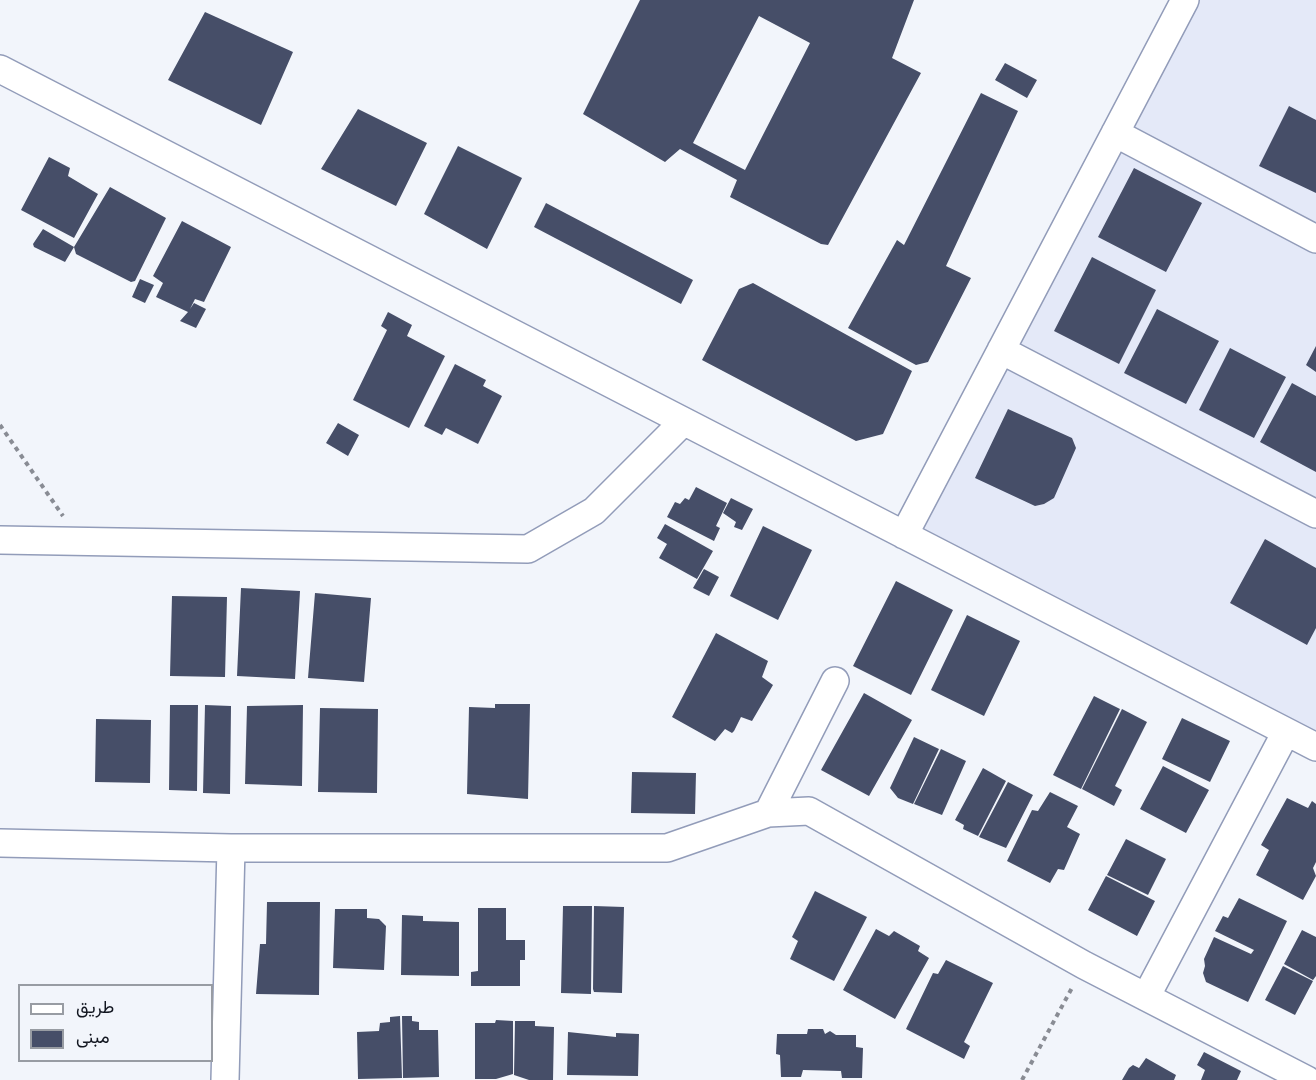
<!DOCTYPE html>
<html>
<head>
<meta charset="utf-8">
<style>
	body { margin:0 }
	#map { position:relative; width:1316px; height:1080px; overflow:hidden; background:#f2f5fb; font-family:"Sofia Sans Condensed",Vazirmatn,sans-serif }
	canvas { display:block }
	.legend { position:absolute; left:18px; top:984px; width:195px; height:78px; box-sizing:border-box; background:#f2f5fb; border:2px solid #989ca3; margin:0; padding:8px 10px; list-style:none; font-size:18px; color:#121620 }
	.legend li { display:flex; align-items:center; gap:12px; height:30px }
	.legend b { width:30px; border:2px solid #989ca3 }
</style>
</head>
<body>
<div id="map">
<canvas width="1316" height="1080"></canvas>
<ul class="legend">
<li><b style="height:8px;background:#fff"></b>طريق</li>
<li><b style="height:16px;background:#464e68"></b>مبنى</li>
</ul>
</div>
<script>
const ctx = document.querySelector('canvas').getContext('2d');
ctx.lineJoin = 'round';
function fillPath(path, color) { ctx.fillStyle = color; ctx.fill(path, 'evenodd'); }
const shape = rows => new Path2D(rows.map(r => 'M' + r).join(''));
function stroke(path, color, width, dash) { ctx.strokeStyle = color; ctx.lineWidth = width; ctx.lineCap = dash ? 'butt' : 'round'; ctx.setLineDash(dash || []); ctx.stroke(path); }
const built = shape([
	[1185,0,1316,0,1316,747,904,535]
]);
const building = shape([
	[640,0,914,0,892,58,921,73,828,245,821,244,730,197,737,180,680,149,665,162,583,114],
	[759,16,810,43,745,170,693,143],
	[205,12,293,52,261,125,168,80],
	[1005,63,1037,80,1027,98,995,80],
	[981,93,1018,111,946,266,971,278,928,362,916,365,848,328,897,240,904,245],
	[1289,106,1316,120,1316,193,1259,166],
	[358,109,427,143,396,206,321,169],
	[458,146,522,178,487,249,424,214],
	[49,157,70,168,68,176,98,194,74,238,21,210],
	[1134,168,1202,203,1166,272,1098,237],
	[110,187,166,218,135,281,131,282,76,254,74,247],
	[546,203,693,280,681,304,534,227],
	[182,221,231,247,204,302,195,299,190,309,194,303,206,309,196,328,180,321,188,312,156,297,163,283,153,276],
	[43,229,74,247,65,262,34,247,33,244],
	[1092,257,1156,290,1119,364,1054,331],
	[140,279,154,285,145,303,132,297],
	[753,283,912,371,883,434,856,441,702,360,739,289],
	[1157,309,1219,341,1186,404,1124,373],
	[388,312,412,325,407,336,445,356,409,428,353,400,387,330,381,326],
	[1316,346,1316,372,1306,365],
	[1230,348,1286,377,1254,438,1199,410],
	[455,364,486,380,483,386,502,396,478,444,446,428,442,435,424,426],
	[1292,383,1316,396,1316,472,1260,442],
	[1008,409,1072,438,1076,448,1054,498,1044,504,1035,506,975,478],
	[338,423,359,435,348,456,326,443],
	[696,487,727,503,716,526,720,528,714,541,667,517,675,502,680,504,685,498,689,500],
	[731,498,753,509,742,530,734,527,736,522,723,513],
	[665,524,713,551,697,579,659,558,667,544,657,538],
	[763,526,812,550,778,620,730,596],
	[1265,539,1316,568,1316,628,1307,645,1230,603],
	[704,569,719,577,709,596,693,588],
	[896,581,953,610,911,695,853,666],
	[241,588,300,591,295,679,237,676],
	[315,593,371,598,364,682,308,678],
	[172,596,227,597,225,677,170,676],
	[967,615,1020,641,984,716,931,690],
	[716,633,768,661,762,677,773,685,752,721,741,717,734,731,732,733,725,729,715,741,672,717],
	[864,693,912,720,869,796,821,770],
	[1094,696,1120,709,1081,789,1053,775],
	[495,704,530,704,528,799,467,794,469,707,495,708],
	[170,705,198,705,197,791,169,790],
	[205,705,231,706,230,794,203,793],
	[303,705,302,786,245,784,247,706],
	[320,708,378,709,377,793,318,792],
	[1122,709,1147,722,1115,786,1122,790,1114,806,1082,789],
	[1182,718,1230,741,1210,782,1162,759],
	[96,719,151,720,150,783,95,782],
	[914,737,939,749,913,804,898,798,890,788],
	[941,749,966,761,942,815,914,804],
	[1163,766,1209,790,1186,833,1140,809],
	[983,768,1006,781,978,836,963,829,964,825,955,820],
	[632,772,696,773,695,814,631,813],
	[1008,782,1033,795,1006,848,979,837],
	[1050,792,1078,806,1067,827,1080,834,1064,870,1058,869,1050,883,1007,861,1032,810,1038,811],
	[1287,798,1308,808,1312,801,1316,804,1316,862,1313,868,1316,876,1303,900,1256,875,1269,850,1261,845],
	[1126,839,1166,859,1148,895,1107,875],
	[1106,876,1155,901,1137,936,1088,910],
	[815,891,867,917,834,981,790,959,798,941,792,937],
	[1239,898,1287,921,1248,1002,1206,982,1203,973,1205,966,1204,959,1214,937,1251,954,1254,950,1215,931,1223,916,1228,918],
	[267,902,320,902,319,995,256,994,260,944,266,944],
	[563,906,592,906,591,994,561,993],
	[594,906,624,907,622,993,594,992,593,989],
	[478,908,506,908,506,940,525,940,525,960,520,960,520,986,471,986,471,972,478,971],
	[335,909,367,909,367,918,379,919,386,926,384,970,333,968],
	[402,915,423,916,423,921,459,922,459,976,401,975],
	[876,929,889,936,894,931,920,946,918,951,929,958,895,1019,843,990],
	[1302,930,1316,937,1316,976,1313,980,1284,964],
	[946,960,993,983,964,1042,970,1046,964,1059,906,1029,933,973,938,974],
	[1283,966,1313,981,1295,1015,1265,1000],
	[400,1016,402,1078,358,1079,357,1032,379,1031,380,1023,390,1022,390,1017],
	[402,1016,412,1016,412,1021,419,1022,419,1030,438,1030,439,1077,403,1078],
	[496,1020,513,1021,513,1074,496,1079,475,1079,475,1023,495,1023],
	[515,1021,535,1021,535,1026,554,1027,553,1080,529,1080,514,1075],
	[808,1029,823,1029,825,1034,830,1031,836,1035,856,1035,856,1047,863,1048,862,1078,842,1078,841,1071,803,1070,801,1077,781,1077,780,1055,776,1054,777,1034,807,1034],
	[568,1032,616,1037,616,1033,639,1034,638,1076,567,1075],
	[1204,1052,1241,1071,1237,1080,1201,1080,1205,1070,1197,1065],
	[1146,1058,1176,1075,1174,1080,1122,1080,1129,1068,1133,1065,1139,1068]
]);
const path = shape([
	[0,425,63,516],
	[1022,1080,1073,986]
]);
const minor = shape([
	[0,69,1316,747],
	[1115,133,1316,239],
	[1001,350,1316,514],
	[904,535,1185,0],
	[0,540,528,549,594,511,683,422],
	[768,813,809,811,1084,965,1307,1080],
	[0,843,231,848,667,848,768,813,835,681],
	[1146,997,1286,732],
	[225,1080,231,848]
]);
fillPath(built, '#e4e9f8');
fillPath(building, '#464e68');
stroke(minor, '#929cb9', 30);
stroke(path, '#898c94', 4, [4.5, 4.5]);
stroke(minor, '#fff', 27);
</script>
</body>
</html>
